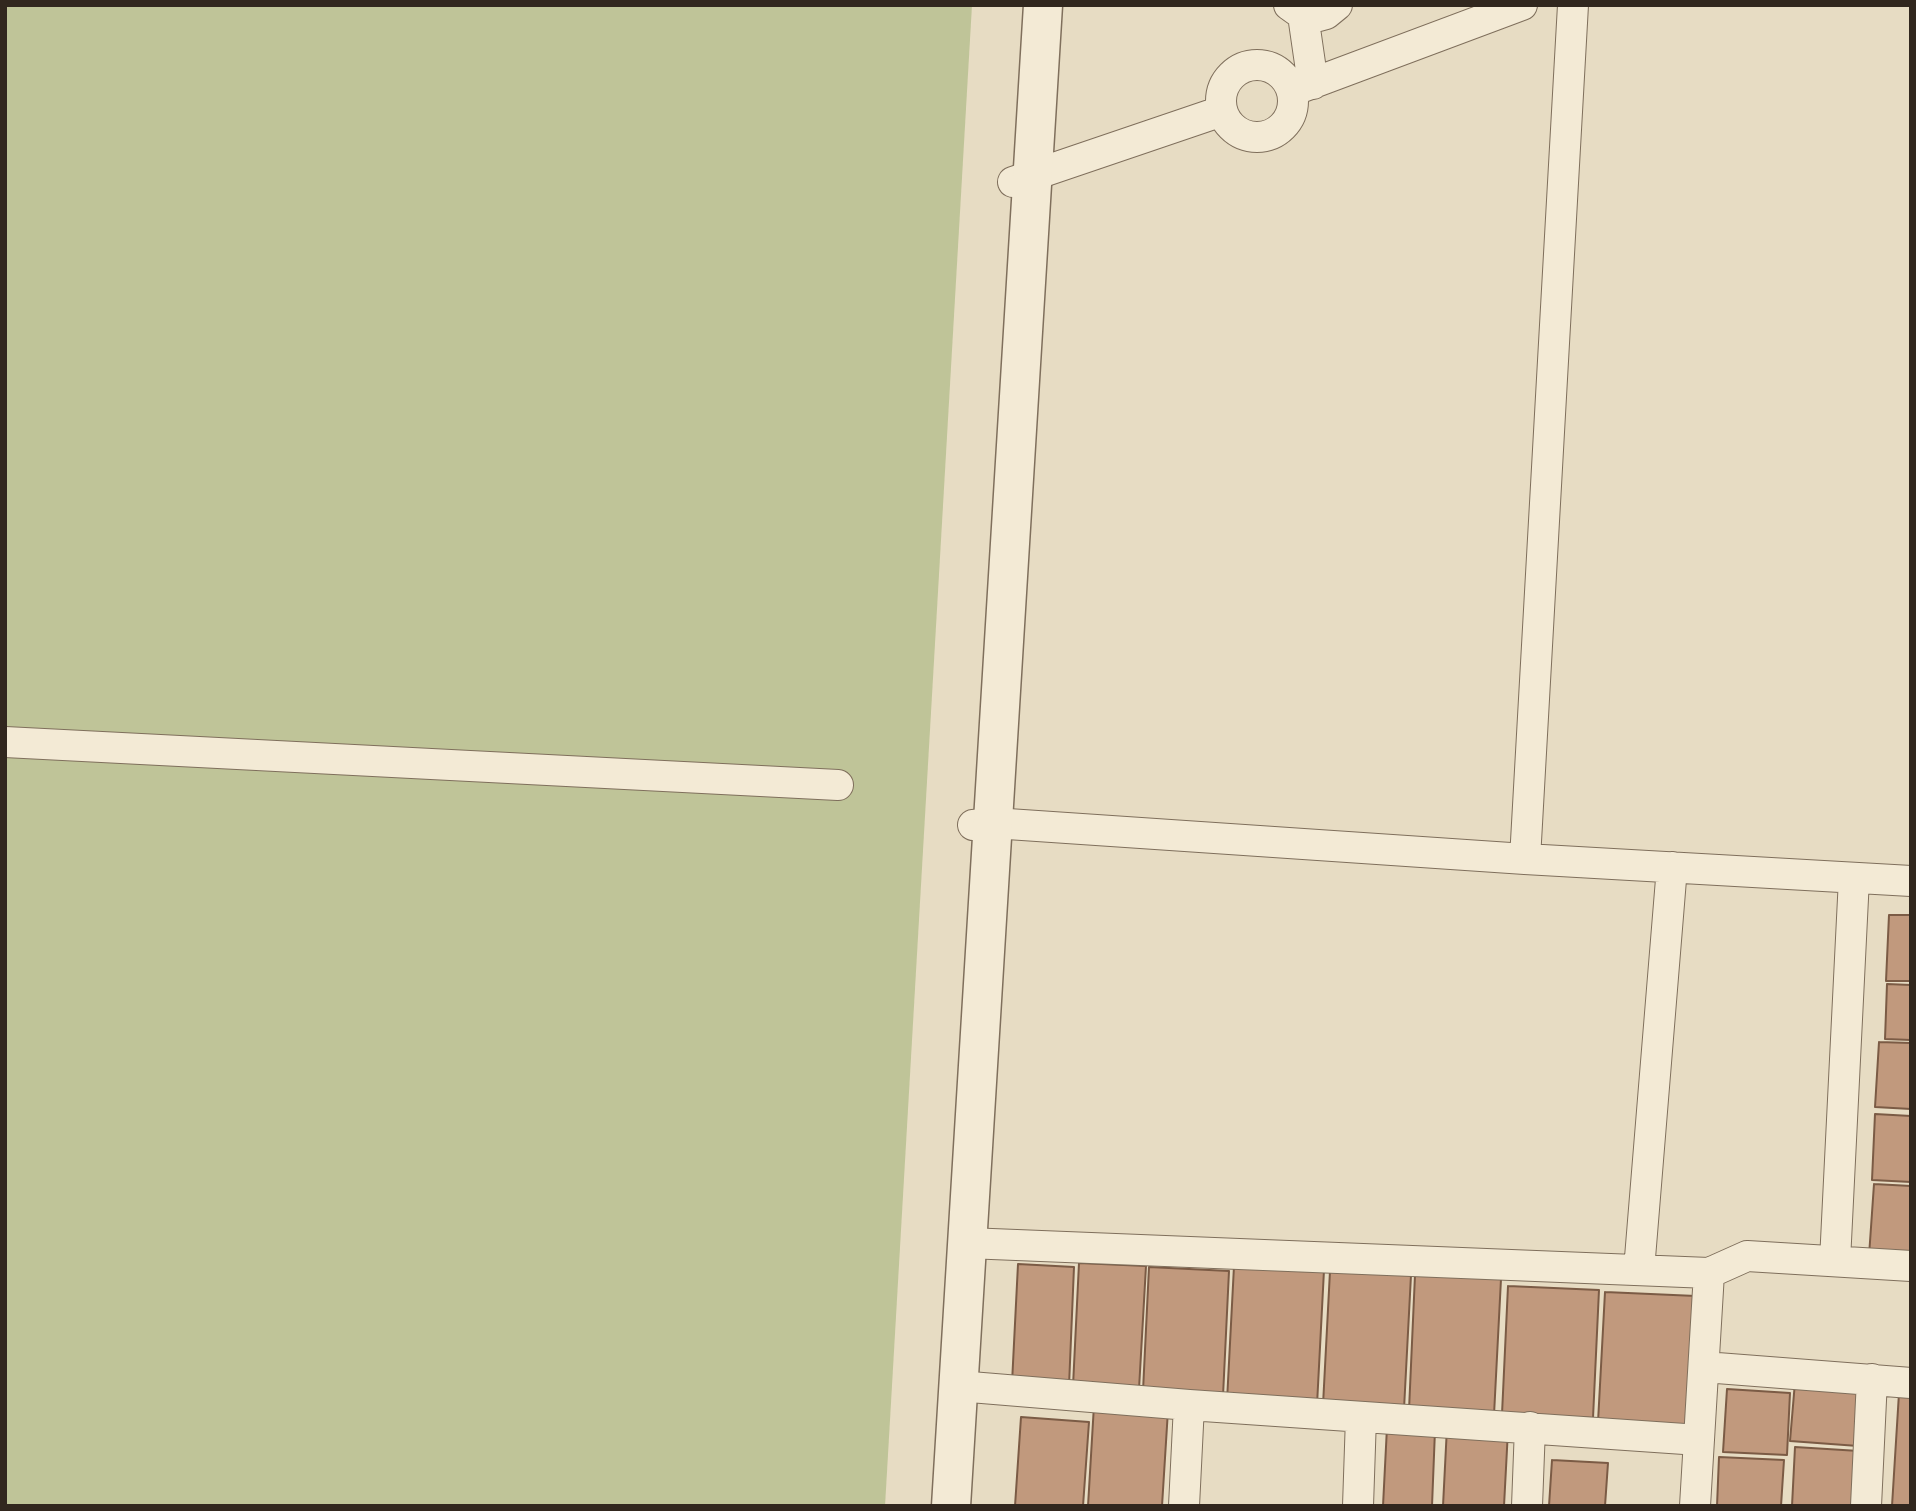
<!DOCTYPE html>
<html>
<head>
<meta charset="utf-8">
<style>
	body { margin:0 }
	#map { position:relative; width:1916px; height:1511px; overflow:hidden; background:#e7dcc3; font-family:"Libre Baskerville",serif }
	canvas { display:block }
	.frame { position:absolute; inset:0; border:7px solid #31271e; pointer-events:none }
</style>
</head>
<body>
<div id="map">
<canvas width="1916" height="1511"></canvas>
<div class="frame"></div>
</div>
<script>
const ctx = document.querySelector('canvas').getContext('2d');
ctx.lineJoin = 'round';
function fillPath(path, color) { ctx.fillStyle = color; ctx.fill(path, 'evenodd'); }
const shape = rows => new Path2D(rows.map(r => 'M' + r).join(''));
function stroke(path, color, width, dash) { ctx.strokeStyle = color; ctx.lineWidth = width; ctx.lineCap = dash ? 'butt' : 'round'; ctx.setLineDash(dash || []); ctx.stroke(path); }
const green = shape([
	[5,5,972,5,885,1506,5,1506]
]);
const building = shape([
	[1889,915,1911,915,1911,981,1886,981,1889,915],
	[1887,984,1911,985,1911,1040,1885,1039,1887,984],
	[1879,1042,1911,1043,1911,1109,1875,1107,1879,1042],
	[1875,1114,1911,1116,1911,1182,1872,1180,1875,1114],
	[1874,1184,1911,1186,1911,1258,1869,1256,1874,1184],
	[1079,1263,1146,1266,1139,1389,1073,1386,1079,1263],
	[1018,1264,1074,1267,1069,1386,1012,1383,1018,1264],
	[1234,1266,1324,1270,1317,1405,1227,1401,1234,1266],
	[1149,1267,1229,1271,1223,1396,1143,1391,1149,1267],
	[1330,1271,1411,1275,1404,1409,1323,1405,1330,1271],
	[1415,1275,1501,1279,1494,1415,1409,1410,1415,1275],
	[1508,1286,1599,1290,1593,1418,1502,1414,1508,1286],
	[1605,1292,1696,1296,1689,1426,1598,1422,1605,1292],
	[1795,1382,1863,1386,1858,1446,1790,1441,1795,1382],
	[1727,1389,1790,1393,1787,1455,1723,1452,1727,1389],
	[1899,1393,1911,1393,1911,1506,1892,1506,1899,1393],
	[1094,1405,1168,1410,1162,1506,1088,1506,1094,1405],
	[1021,1417,1089,1422,1083,1506,1015,1506,1021,1417],
	[1387,1427,1435,1430,1432,1506,1383,1506,1387,1427],
	[1447,1427,1508,1430,1504,1506,1443,1506,1447,1427],
	[1795,1447,1859,1451,1856,1506,1792,1506,1795,1447],
	[1719,1457,1784,1460,1781,1506,1717,1506,1719,1457],
	[1552,1460,1608,1463,1605,1506,1549,1506,1552,1460]
]);
const minor = shape([
	[1289,5,1303,15,1315,17,1326,14,1337,5],
	[1303,15,1313,84],
	'1221 101a36 36 0 1 1 72 0a36 36 0 1 1-72 0Z',
	[1292,91,1522,5],
	[1013,182,1222,111],
	[5,742,838,785],
	[973,825,993,823,1525,859,1911,881],
	[1525,859,1573,5],
	[967,1243,1709,1273,1747,1256,1911,1266],
	[1835,1261,1854,878],
	[1639,1270,1672,867],
	[1704,1367,1911,1383],
	[958,1386,1189,1405,1699,1440],
	[1184,1506,1189,1405],
	[1358,1506,1361,1417],
	[1527,1506,1530,1427],
	[1695,1506,1709,1273],
	[1866,1506,1872,1379]
]);
const tertiary = shape([
	[951,1506,1043,5]
]);
fillPath(green, '#bfc498');
fillPath(building, '#c1997d');
stroke(building, '#7b5b45', 2);
stroke(minor, '#7f6f5c', 32);
stroke(tertiary, '#7f6f5c', 41);
stroke(minor, '#f3ead5', 30);
stroke(tertiary, '#f3ead5', 38);
</script>
</body>
</html>
